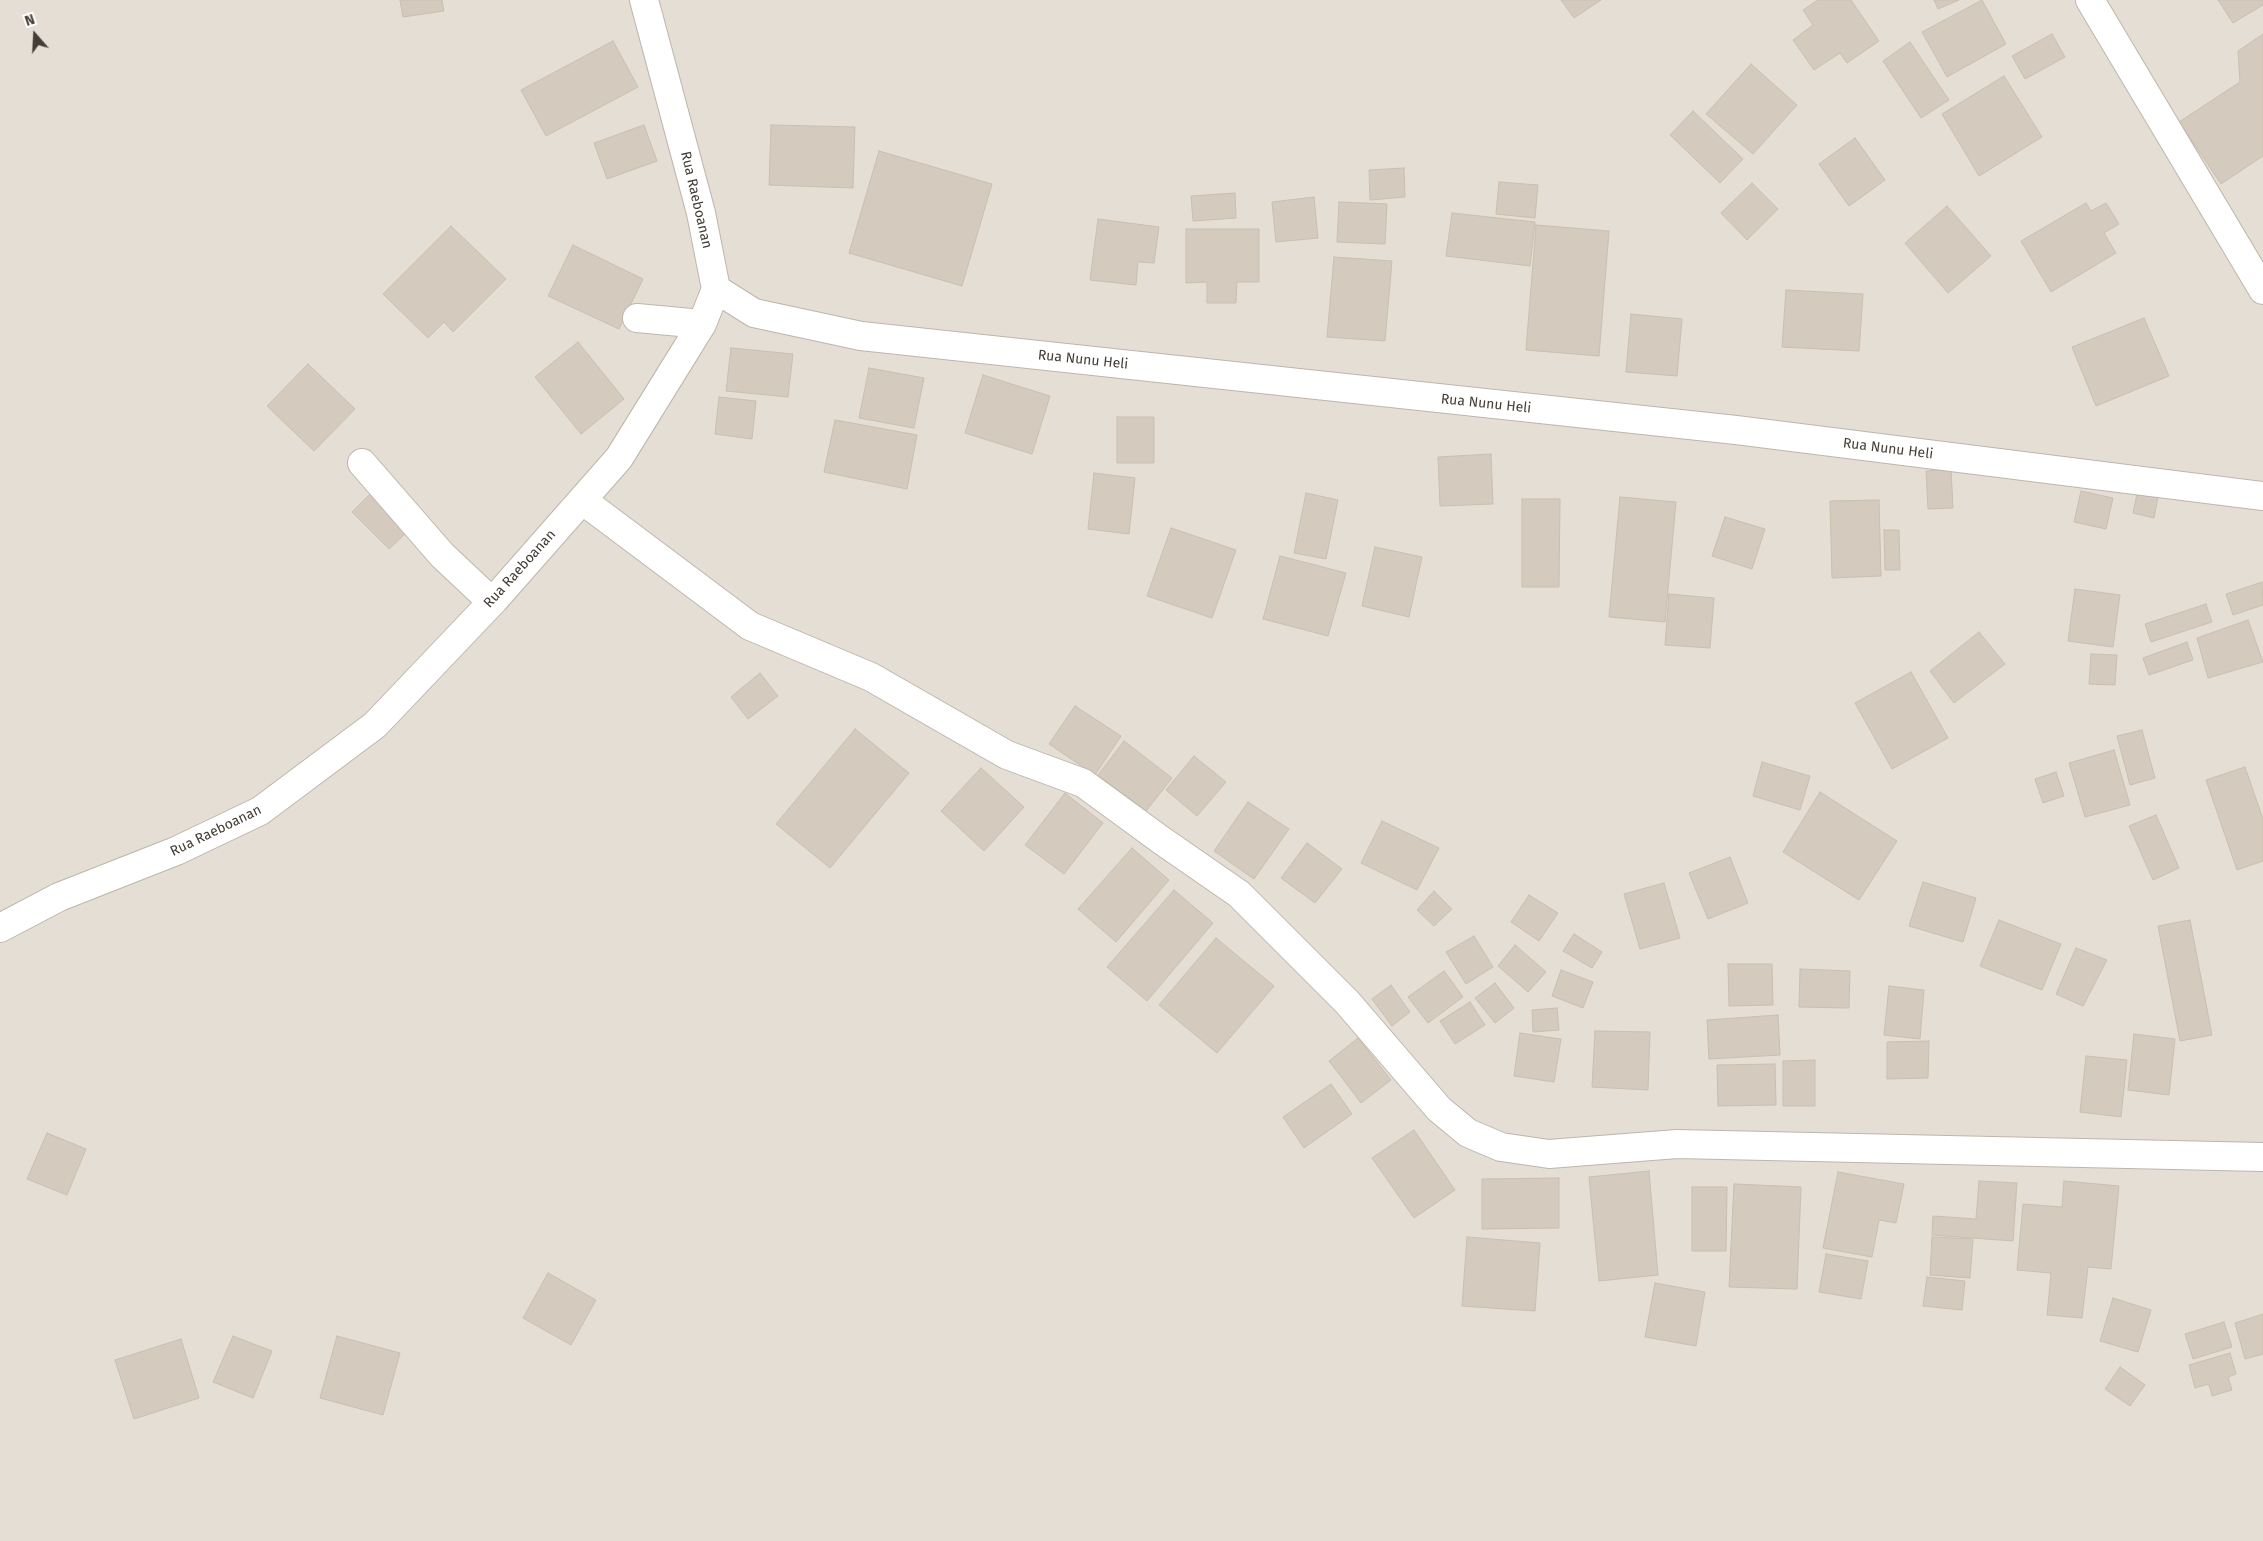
<!DOCTYPE html>
<html>
<head>
<meta charset="utf-8">
<style>
	body { margin:0 }
	#map { position:relative; width:2263px; height:1541px; overflow:hidden; background:#f1ede5; font-family:"Fira Sans",sans-serif }
	canvas { display:block }
	.north { position:absolute; left:10px; top:10px; width:50px; height:50px; -webkit-text-stroke:4px #fff; paint-order:stroke; rotate:341deg; font-size:14px; font-weight:700; line-height:20px; text-align:center; color:#433d35 }
	.north::after { content:''; display:block; margin:auto; width:18px; height:22px; background:#433d35; clip-path:polygon(50% 0,100% 100%,50% 72%,0 100%) }
</style>
</head>
<body>
<div id="map">
<canvas width="2263" height="1541"></canvas>
<div class="north">N</div>
</div>
<script>
const ctx = document.querySelector('canvas').getContext('2d');
ctx.lineJoin = 'round';
function fillPath(path, color) { ctx.fillStyle = color; ctx.fill(path, 'evenodd'); }
const shape = rows => new Path2D(rows.map(r => 'M' + r).join(''));
function stroke(path, color, width, dash) { ctx.strokeStyle = color; ctx.lineWidth = width; ctx.lineCap = dash ? 'butt' : 'round'; ctx.setLineDash(dash || []); ctx.stroke(path); }
function write(font, color, halo, rows, align = 'center') {
  ctx.font = font + ' "Fira Sans",sans-serif'; ctx.lineWidth = 4; ctx.setLineDash([]); ctx.textBaseline = 'middle'; ctx.strokeStyle = halo; ctx.fillStyle = color; for (const [text, x, y, turn = 0] of rows) {
    ctx.save(); ctx.translate(x, y); ctx.rotate((+turn || 0) * Math.PI / 180); ctx.textAlign = isNaN(turn) ? turn : align; if (halo) ctx.strokeText(text, 0, 0); ctx.fillText(text, 0, 0); ctx.restore();
  }
}
const residential = shape([
	[0,0,2263,0,2263,1541,0,1541]
]);
const building = shape([
	[400,0,442,0,444,11,403,17,400,0],
	[1561,0,1601,0,1574,18,1561,0],
	[1818,0,1851,0,1879,41,1847,63,1840,53,1814,70,1793,40,1813,25,1803,10,1818,0],
	[1934,0,1959,0,1938,9,1934,0],
	[1982,0,2006,44,1947,77,1922,32,1982,0],
	[2218,0,2263,0,2263,5,2233,23,2218,0],
	[2052,34,2065,57,2025,79,2012,56,2052,34],
	[2263,34,2263,156,2221,184,2179,122,2240,82,2238,51,2263,34],
	[613,41,638,87,546,136,521,90,613,41],
	[1910,42,1949,100,1921,118,1883,61,1910,42],
	[1751,64,1797,105,1753,154,1706,114,1751,64],
	[2004,76,2042,137,1979,176,1942,114,2004,76],
	[1693,111,1743,159,1720,183,1670,135,1693,111],
	[644,125,657,161,607,179,594,143,644,125],
	[771,125,855,127,853,188,769,185,771,125],
	[1855,138,1885,180,1849,206,1819,164,1855,138],
	[879,151,992,184,962,286,849,253,879,151],
	[1404,168,1405,197,1370,200,1369,170,1404,168],
	[1499,182,1538,185,1535,218,1496,214,1499,182],
	[1752,183,1778,209,1747,240,1721,213,1752,183],
	[1235,193,1236,218,1193,221,1191,196,1235,193],
	[1314,197,1318,238,1276,242,1272,202,1314,197],
	[1339,202,1387,204,1385,244,1337,242,1339,202],
	[2086,203,2091,211,2106,203,2119,224,2104,233,2116,253,2051,292,2021,241,2086,203],
	[1947,206,1991,256,1948,293,1905,243,1947,206],
	[1452,213,1535,222,1530,266,1446,256,1452,213],
	[1098,219,1159,227,1154,263,1138,262,1136,285,1090,280,1098,219],
	[1536,225,1609,231,1599,356,1526,350,1536,225],
	[451,226,506,279,453,332,444,322,428,338,383,294,451,226],
	[1186,229,1259,229,1259,282,1237,282,1236,303,1207,303,1207,282,1186,283,1186,229],
	[573,245,643,279,619,329,548,296,573,245],
	[1334,257,1392,261,1385,341,1327,337,1334,257],
	[1786,290,1863,294,1859,351,1782,347,1786,290],
	[1631,314,1682,319,1677,376,1626,372,1631,314],
	[2144,318,2169,376,2096,406,2072,347,2144,318],
	[578,342,624,399,581,434,535,377,578,342],
	[731,348,793,354,788,397,726,391,731,348],
	[308,364,355,409,314,451,267,406,308,364],
	[869,368,924,378,914,428,859,418,869,368],
	[983,375,1050,396,1032,454,965,433,983,375],
	[719,397,756,401,752,439,715,434,719,397],
	[1117,417,1154,417,1154,463,1117,463,1117,417],
	[835,420,917,435,907,489,824,472,835,420],
	[1491,454,1493,504,1440,506,1438,457,1491,454],
	[1951,469,1953,508,1928,509,1926,471,1951,469],
	[1094,473,1135,478,1129,534,1088,529,1094,473],
	[2081,491,2113,498,2106,529,2074,522,2081,491],
	[1306,493,1338,500,1326,559,1294,553,1306,493],
	[370,494,407,532,389,549,352,512,370,494],
	[2137,494,2158,497,2154,518,2133,513,2137,494],
	[1620,497,1676,502,1665,622,1609,617,1620,497],
	[1522,499,1560,499,1559,587,1522,587,1522,499],
	[1879,500,1881,576,1832,578,1830,501,1879,500],
	[1725,517,1765,529,1752,569,1712,556,1725,517],
	[1171,528,1236,550,1212,618,1147,596,1171,528],
	[1884,530,1899,530,1900,570,1885,570,1884,530],
	[1375,547,1422,557,1409,617,1362,606,1375,547],
	[1280,556,1346,573,1328,636,1263,619,1280,556],
	[2262,582,2263,605,2233,615,2226,594,2262,582],
	[2075,589,2120,595,2113,647,2068,641,2075,589],
	[1669,594,1714,598,1710,648,1665,645,1669,594],
	[2206,604,2212,622,2151,642,2145,624,2206,604],
	[2248,620,2263,662,2208,678,2197,638,2248,620],
	[1979,632,2005,664,1954,703,1930,671,1979,632],
	[2187,642,2193,660,2149,675,2143,658,2187,642],
	[2091,654,2117,655,2115,685,2089,684,2091,654],
	[1911,672,1948,738,1892,769,1855,703,1911,672],
	[760,673,778,696,748,719,731,697,760,673],
	[1075,706,1121,736,1095,775,1049,744,1075,706],
	[855,729,909,773,830,868,776,824,855,729],
	[2142,730,2155,778,2130,785,2117,736,2142,730],
	[1124,741,1172,778,1146,811,1098,775,1124,741],
	[2114,750,2130,805,2085,817,2069,763,2114,750],
	[1194,756,1226,782,1197,816,1166,790,1194,756],
	[1762,762,1810,776,1800,810,1753,796,1762,762],
	[2245,767,2263,819,2263,861,2237,870,2206,780,2245,767],
	[981,768,1024,807,984,851,941,811,981,768],
	[2056,772,2064,796,2043,803,2035,779,2056,772],
	[1820,792,1897,841,1859,900,1783,852,1820,792],
	[1065,793,1103,823,1064,874,1025,845,1065,793],
	[1248,802,1289,829,1254,879,1214,851,1248,802],
	[2156,815,2179,868,2153,880,2129,826,2156,815],
	[1382,821,1439,848,1417,890,1361,863,1382,821],
	[1307,843,1342,869,1315,903,1281,878,1307,843],
	[1132,848,1169,880,1116,942,1078,909,1132,848],
	[1730,857,1748,903,1708,919,1689,873,1730,857],
	[1923,882,1976,898,1963,942,1909,926,1923,882],
	[1664,883,1680,938,1640,949,1624,894,1664,883],
	[1174,890,1213,923,1147,1001,1107,967,1174,890],
	[1434,891,1452,909,1434,926,1417,910,1434,891],
	[1529,895,1558,913,1539,941,1511,922,1529,895],
	[1999,920,2061,944,2042,990,1980,966,1999,920],
	[2190,920,2212,1035,2180,1041,2158,926,2190,920],
	[1574,934,1602,952,1592,968,1563,951,1574,934],
	[1474,936,1493,967,1466,984,1446,952,1474,936],
	[1216,938,1274,986,1217,1053,1159,1005,1216,938],
	[1515,945,1546,972,1528,992,1498,966,1515,945],
	[2076,948,2107,960,2083,1006,2056,994,2076,948],
	[1728,964,1772,964,1773,1005,1729,1006,1728,964],
	[1800,969,1850,971,1849,1008,1799,1007,1800,969],
	[1561,970,1593,982,1583,1008,1552,996,1561,970],
	[1444,971,1463,997,1428,1023,1408,997,1444,971],
	[1495,983,1514,1008,1495,1023,1475,998,1495,983],
	[1391,985,1410,1012,1392,1026,1372,999,1391,985],
	[1889,986,1924,990,1920,1039,1884,1035,1889,986],
	[1470,1002,1485,1025,1455,1044,1440,1021,1470,1002],
	[1557,1008,1559,1030,1533,1032,1532,1010,1557,1008],
	[1778,1015,1780,1055,1709,1059,1707,1020,1778,1015],
	[1595,1031,1650,1032,1648,1090,1592,1087,1595,1031],
	[1520,1033,1561,1039,1554,1082,1514,1076,1520,1033],
	[2134,1034,2175,1039,2169,1095,2128,1090,2134,1034],
	[1358,1038,1391,1080,1361,1103,1329,1061,1358,1038],
	[1929,1041,1928,1078,1887,1079,1887,1042,1929,1041],
	[2086,1056,2127,1060,2121,1117,2080,1112,2086,1056],
	[1815,1060,1815,1106,1783,1106,1783,1061,1815,1060],
	[1775,1064,1776,1105,1718,1106,1717,1065,1775,1064],
	[1331,1084,1352,1114,1304,1148,1283,1117,1331,1084],
	[1414,1130,1455,1190,1414,1218,1372,1158,1414,1130],
	[47,1133,86,1149,67,1195,27,1179,47,1133],
	[1649,1171,1658,1275,1599,1281,1589,1177,1649,1171],
	[1838,1172,1904,1184,1896,1223,1879,1220,1872,1257,1823,1248,1838,1172],
	[1559,1178,1559,1228,1482,1229,1482,1179,1559,1178],
	[1979,1181,2017,1183,2013,1241,1932,1235,1933,1216,1976,1219,1979,1181],
	[2064,1181,2119,1186,2111,1269,2088,1267,2082,1318,2047,1315,2051,1273,2017,1270,2023,1204,2062,1207,2064,1181],
	[1734,1184,1801,1187,1797,1289,1729,1287,1734,1184],
	[1692,1187,1727,1187,1726,1251,1692,1251,1692,1187],
	[1467,1237,1540,1243,1535,1311,1462,1306,1467,1237],
	[1932,1237,1973,1239,1970,1278,1930,1275,1932,1237],
	[1826,1254,1868,1261,1861,1299,1819,1292,1826,1254],
	[548,1273,596,1300,571,1345,523,1318,548,1273],
	[1927,1277,1965,1281,1962,1310,1923,1306,1927,1277],
	[1655,1283,1705,1292,1696,1346,1645,1337,1655,1283],
	[2113,1298,2151,1310,2138,1352,2100,1341,2113,1298],
	[2263,1314,2263,1354,2245,1359,2235,1323,2263,1314],
	[2224,1322,2232,1347,2193,1359,2185,1334,2224,1322],
	[233,1336,272,1351,253,1398,213,1382,233,1336],
	[337,1336,400,1353,383,1415,320,1398,337,1336],
	[181,1339,199,1398,134,1419,115,1360,181,1339],
	[2230,1353,2236,1374,2228,1377,2232,1390,2212,1396,2209,1384,2195,1388,2189,1365,2230,1353],
	[2120,1367,2145,1385,2130,1406,2105,1389,2120,1367]
]);
const minor = shape([
	[2090,0,2263,290],
	[716,289,754,313,861,336,1736,430,2263,496],
	[637,318,702,324],
	[362,463,442,555,492,602],
	[582,500,750,626,871,677,1007,755,1083,783,1161,840,1239,894,1347,1002,1439,1109,1468,1133,1501,1147,1549,1154,1677,1144,2263,1157],
	[0,928,59,897,176,851,260,811,375,725,494,600,619,458,702,324,716,289,701,213,644,0]
]);
const streetNames = [
	["Rua Raeboanan",696,200,77],
	["Rua Nunu Heli",1083,360,6],
	["Rua Nunu Heli",1486,404,6],
	["Rua Nunu Heli",1888,449,7],
	["Rua Raeboanan",520,569,-48],
	["Rua Raeboanan",216,831,-26]
];
fillPath(residential, '#e4ded4');
fillPath(building, '#d4cabe');
stroke(building, '#cbbfaf', 1);
stroke(minor, '#beb6ac', 30);
stroke(minor, '#fff', 28);
write('14px', '#433d35', '#fff', streetNames);
</script>
</body>
</html>
